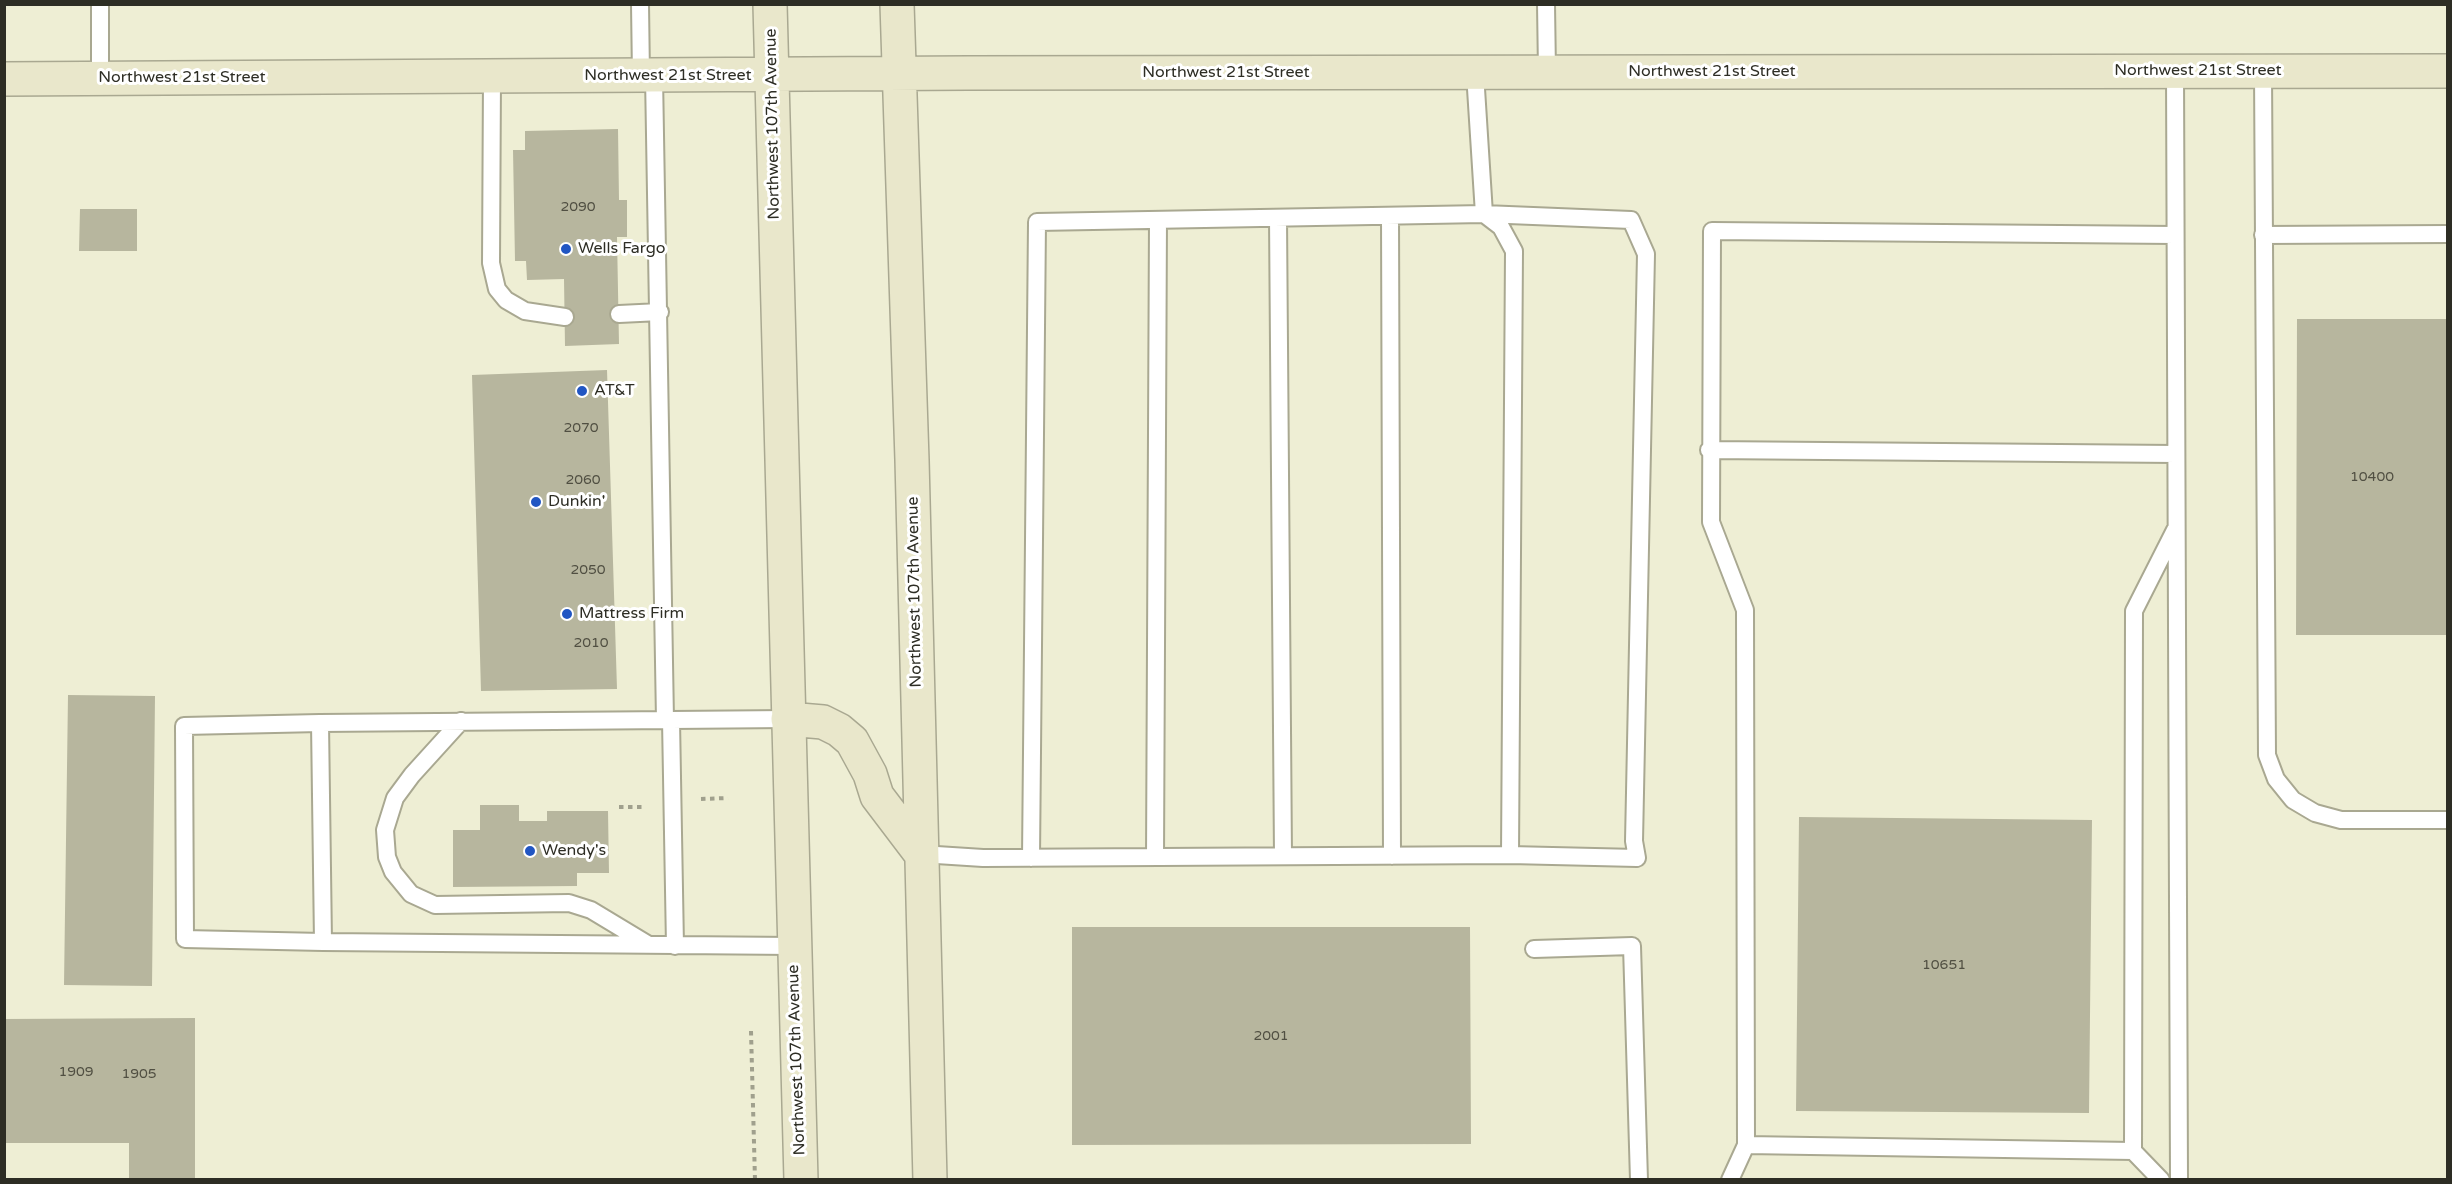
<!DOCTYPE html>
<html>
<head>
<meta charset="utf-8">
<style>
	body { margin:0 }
	#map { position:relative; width:2452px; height:1184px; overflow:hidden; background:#eeeed4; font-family:"Varela Round",sans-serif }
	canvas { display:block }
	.frame { position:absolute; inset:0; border:6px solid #2d2d24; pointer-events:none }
</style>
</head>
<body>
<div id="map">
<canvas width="2452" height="1184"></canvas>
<div class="frame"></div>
</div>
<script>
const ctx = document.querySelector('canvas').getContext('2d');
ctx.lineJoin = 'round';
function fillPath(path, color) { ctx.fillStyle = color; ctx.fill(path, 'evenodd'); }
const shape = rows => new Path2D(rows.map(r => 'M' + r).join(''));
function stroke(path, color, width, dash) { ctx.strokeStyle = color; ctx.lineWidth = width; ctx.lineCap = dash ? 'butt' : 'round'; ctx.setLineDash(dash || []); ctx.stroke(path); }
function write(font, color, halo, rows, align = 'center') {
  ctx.font = font + ' "Varela Round",sans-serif'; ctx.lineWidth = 6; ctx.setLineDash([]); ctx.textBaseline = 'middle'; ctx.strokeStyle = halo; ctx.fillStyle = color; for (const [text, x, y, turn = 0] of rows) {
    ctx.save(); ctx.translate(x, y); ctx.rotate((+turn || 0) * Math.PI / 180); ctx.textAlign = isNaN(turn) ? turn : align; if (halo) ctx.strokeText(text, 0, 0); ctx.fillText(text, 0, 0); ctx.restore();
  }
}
const building = shape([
	[618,129,619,200,627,200,627,237,617,237,619,344,565,346,564,279,527,280,526,261,515,261,513,150,525,150,525,131],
	[80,209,137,209,137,251,79,251],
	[2297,319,2448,319,2448,635,2296,635],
	[607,370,617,689,481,691,472,375],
	[68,695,155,696,152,986,64,985],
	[480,805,519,805,519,821,547,821,547,811,608,811,609,873,577,873,577,886,453,887,453,830,480,830],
	[1799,817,2092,820,2089,1113,1796,1111],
	[1072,927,1470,927,1471,1144,1072,1145],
	[195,1018,195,1180,129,1180,129,1143,4,1143,4,1019]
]);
const path = shape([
	[701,799,728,798],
	[619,807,642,807],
	[751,1031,755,1180]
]);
const lane = shape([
	[100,4,100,78],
	[640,4,641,76],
	[1546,4,1547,72],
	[2175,71,2179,1180],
	[2263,71,2267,755,2276,779,2293,800,2315,813,2341,820,2448,820],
	[654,76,665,720],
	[492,77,491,263,497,289,506,300,525,311,565,317],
	[1390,216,1392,856],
	[1278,218,1283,856],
	[2263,235,2448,234],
	[619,314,660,312],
	[1709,450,2176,454],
	[788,719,320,723,323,942,794,946],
	[671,720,675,946],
	[461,721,412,775,395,798,385,830,387,857,393,872,411,894,435,905,569,903,591,910,649,945],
	[320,723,184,726,185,939,323,942],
	[921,854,983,858,1510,855,1514,251,1501,227,1484,214,1475,73],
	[1155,857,1158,220],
	[1031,858,1037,222,1484,214,1631,220,1646,254,1634,841,1637,858,1510,855],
	[1534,949,1632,946,1639,1180],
	[1746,1145,2133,1151,2161,1180],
	[2133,1151,2134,611,2175,530],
	[1730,1180,1746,1145,1745,610,1711,522,1712,231,2175,235]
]);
const secondary = shape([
	[770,4,801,1180],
	[897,4,912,460,930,1180],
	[4,79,968,73,2448,71],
	[788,719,823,722,839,730,852,741,870,774,877,796,921,854]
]);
const markers = [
	[566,249,6,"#2156c3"],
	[582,391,6,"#2156c3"],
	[536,502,6,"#2156c3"],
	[567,614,6,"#2156c3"],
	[530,851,6,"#2156c3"]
];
const numberNames = [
	["2090",578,207],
	["2070",581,428],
	["10400",2372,477],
	["2060",583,480],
	["2050",588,570],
	["2010",591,643],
	["10651",1944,965],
	["2001",1271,1036],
	["1909",76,1072],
	["1905",139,1074]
];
const streetNames = [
	["Northwest 21st Street",2198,71],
	["Northwest 21st Street",1712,72],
	["Northwest 21st Street",1226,73],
	["Northwest 21st Street",668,76],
	["Northwest 21st Street",182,78],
	["Northwest 107th Avenue",773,124,-91],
	["Northwest 107th Avenue",915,592,-91],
	["Northwest 107th Avenue",797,1060,-92]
];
const poiNames = [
	["Wells Fargo",578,249],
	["AT&T",594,391],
	["Dunkin'",548,502],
	["Mattress Firm",579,614],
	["Wendy's",542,851]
];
fillPath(building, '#b7b69e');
stroke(lane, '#a9a891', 20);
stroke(secondary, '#a9a891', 36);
stroke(path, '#a0a08d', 4, [4.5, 4.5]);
stroke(lane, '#fff', 16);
stroke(secondary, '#e9e7cb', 33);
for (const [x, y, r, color] of markers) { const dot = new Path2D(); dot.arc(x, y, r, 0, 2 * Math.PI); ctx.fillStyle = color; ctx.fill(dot); stroke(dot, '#fff', 2); }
write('14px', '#504f42', null, numberNames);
write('16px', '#2d2d24', '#fff', streetNames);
write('16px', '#2d2d24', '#fff', poiNames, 'left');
</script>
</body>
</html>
